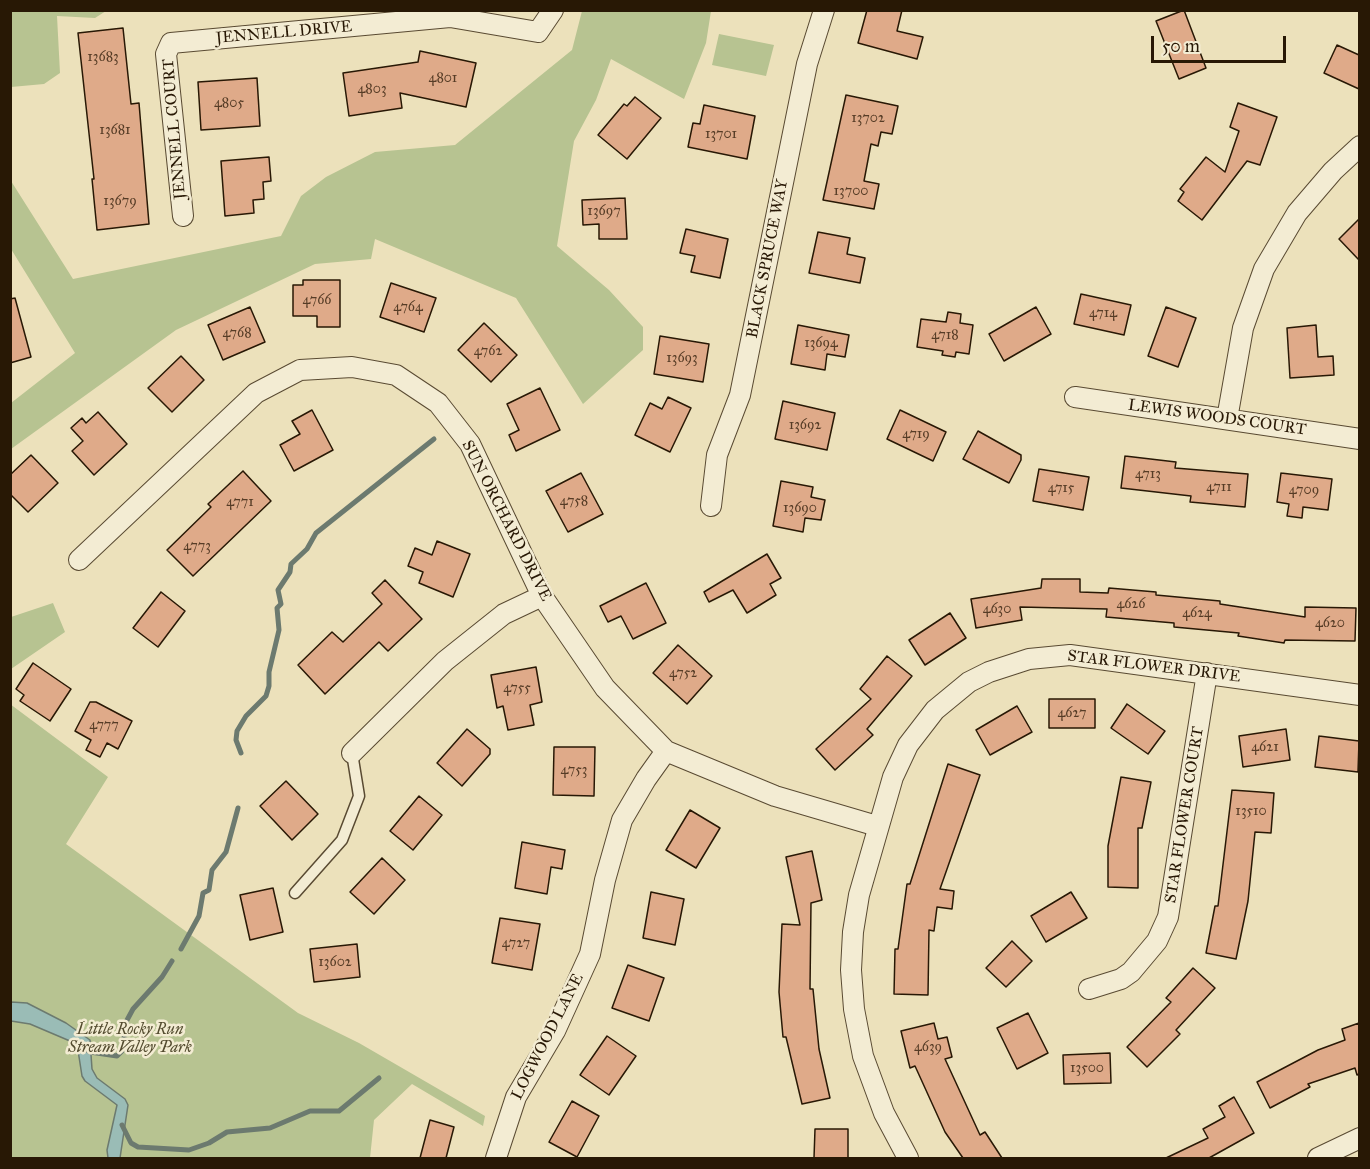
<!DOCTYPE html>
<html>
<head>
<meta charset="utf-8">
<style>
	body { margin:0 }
	#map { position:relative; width:1370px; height:1169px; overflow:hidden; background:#ece1bb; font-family:"IM FELL Great Primer",serif }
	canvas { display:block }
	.frame { position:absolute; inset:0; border:12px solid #281805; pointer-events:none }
	.scale { position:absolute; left:1151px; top:36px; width:135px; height:27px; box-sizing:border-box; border:3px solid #281805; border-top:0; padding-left:8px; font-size:18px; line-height:21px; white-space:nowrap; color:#281805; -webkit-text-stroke:4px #f3ecd3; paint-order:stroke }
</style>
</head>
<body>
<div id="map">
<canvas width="1370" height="1169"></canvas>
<div class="frame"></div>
<div class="scale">50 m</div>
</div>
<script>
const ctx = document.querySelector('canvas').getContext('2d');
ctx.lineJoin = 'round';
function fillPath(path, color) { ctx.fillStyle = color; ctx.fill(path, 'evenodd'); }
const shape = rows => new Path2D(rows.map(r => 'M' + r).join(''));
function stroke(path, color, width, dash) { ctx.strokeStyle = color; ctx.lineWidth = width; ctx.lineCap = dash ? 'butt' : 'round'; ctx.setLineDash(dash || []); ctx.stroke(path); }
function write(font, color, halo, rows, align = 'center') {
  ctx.font = font + ' "IM FELL Great Primer",serif'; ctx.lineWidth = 5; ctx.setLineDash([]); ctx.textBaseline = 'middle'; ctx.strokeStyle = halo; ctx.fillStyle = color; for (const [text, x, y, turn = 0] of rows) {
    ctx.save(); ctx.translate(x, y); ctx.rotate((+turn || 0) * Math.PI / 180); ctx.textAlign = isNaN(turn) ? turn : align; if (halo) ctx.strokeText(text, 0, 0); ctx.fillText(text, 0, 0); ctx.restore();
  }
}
const green = shape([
	[11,10,106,10,106,11,95,18,57,16,60,73,44,84,11,87],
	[582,11,711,11,706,43,684,99,611,59,596,100,574,141,557,246,609,290,643,327,643,350,583,404,516,298,375,239,371,259,315,264,176,330,11,449,11,403,75,353,11,249,11,181,73,279,281,236,301,196,326,177,375,152,455,145,572,50],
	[719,34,774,45,766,76,712,65],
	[53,603,65,632,11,669,11,617],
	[10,704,108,777,66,844,298,1013,359,1043,485,1116,483,1126,412,1084,374,1120,370,1158,11,1158]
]);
const water = shape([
	[11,1002,27,1003,66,1023,90,1040,92,1069,97,1078,125,1099,128,1105,120,1158,108,1158,107,1150,117,1105,85,1081,82,1076,77,1044,30,1024,11,1021,11,1002]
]);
const stream = shape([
	[241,753,236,740,237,731,246,716,266,696,269,686,269,672,279,630,277,608,281,604,278,590,290,572,291,564,307,549,316,533,434,439],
	[181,949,199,916,203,893,209,890,212,870,226,852,238,808],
	[87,1050,90,1052,117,1056,122,1051,126,1022,133,1009,162,977,172,961],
	[122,1125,131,1143,138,1147,189,1150,209,1143,227,1132,270,1128,310,1111,339,1111,379,1078]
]);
const building = shape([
	[867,10,902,10,897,31,923,37,917,59,858,43,867,10],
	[1184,10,1206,68,1179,79,1156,21,1184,10],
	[123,28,131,104,139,103,149,224,97,230,92,179,94,179,78,33,123,28],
	[1337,45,1359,55,1359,89,1324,73,1337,45],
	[420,51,476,63,466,107,400,93,402,108,349,116,343,73,418,62,420,51],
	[257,78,260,126,201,130,198,82,257,78],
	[846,95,898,106,892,134,881,132,878,146,871,144,864,181,879,184,874,209,823,200,846,95],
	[635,97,661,118,627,159,598,135,624,104,627,106,635,97],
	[1238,103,1277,117,1260,165,1247,161,1202,220,1178,201,1184,192,1180,189,1206,157,1225,172,1239,131,1230,127,1238,103],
	[704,105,755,116,747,159,688,147,693,123,700,124,704,105],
	[269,157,271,181,263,182,264,199,253,200,254,213,225,216,221,161,269,157],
	[625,198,627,239,599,239,599,224,583,225,582,200,625,198],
	[1359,219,1359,260,1339,239,1359,219],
	[686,229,728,239,720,278,691,272,695,256,680,253,686,229],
	[818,232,850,238,847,254,865,258,860,283,809,273,818,232],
	[303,280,340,280,340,327,317,327,317,316,293,316,293,285,303,285,303,280],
	[391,283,436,298,424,332,380,317,391,283],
	[1081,294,1131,305,1124,335,1074,324,1081,294],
	[15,298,31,357,10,363,10,299,15,298],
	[250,307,265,342,223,360,208,325,250,307],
	[1036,307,1051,334,1004,361,989,334,1036,307],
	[1166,307,1196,318,1178,367,1148,356,1166,307],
	[948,312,961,314,960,323,973,325,969,354,956,352,955,357,942,355,943,351,917,347,921,319,946,322,948,312],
	[484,323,517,355,491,382,458,350,484,323],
	[798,325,849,335,845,357,827,354,825,370,791,364,798,325],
	[1316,325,1318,357,1333,356,1334,375,1290,378,1287,328,1316,325],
	[660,336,709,344,703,382,654,374,660,336],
	[181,356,204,380,172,412,148,388,181,356],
	[540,388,560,430,516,451,509,435,519,430,507,404,540,388],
	[668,397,691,408,670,452,635,435,650,403,662,409,668,397],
	[783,401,835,413,827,450,775,439,783,401],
	[312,410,333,450,294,471,280,445,300,434,292,421,312,410],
	[900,410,946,432,933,461,887,439,900,410],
	[98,412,127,444,94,475,72,451,83,441,71,428,82,418,86,423,98,412],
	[978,431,1021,455,1021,460,1009,483,963,459,978,431],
	[31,455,58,483,28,512,10,494,10,475,31,455],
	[1125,456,1176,462,1175,468,1248,474,1245,507,1190,502,1191,496,1121,488,1125,456],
	[1039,469,1089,477,1083,510,1033,501,1039,469],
	[243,471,271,501,193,576,167,550,211,507,208,504,243,471],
	[581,473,603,514,568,532,546,491,581,473],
	[1281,473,1332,479,1328,510,1303,507,1302,518,1287,516,1289,504,1277,502,1281,473],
	[781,481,813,487,811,497,825,500,821,520,805,518,803,532,773,526,781,481],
	[437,541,470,554,453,597,419,583,423,572,408,566,415,548,432,555,437,541],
	[767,554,781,578,770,584,776,595,747,613,733,590,709,602,704,592,767,554],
	[1042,579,1080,579,1080,592,1108,593,1109,588,1156,592,1156,595,1220,601,1220,604,1305,617,1305,607,1356,608,1355,641,1285,640,1284,643,1238,636,1239,633,1174,627,1174,623,1106,617,1107,609,1020,607,1022,620,976,628,971,599,1041,588,1042,579],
	[385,580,422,619,388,651,379,642,325,694,298,665,332,632,343,642,382,604,372,593,385,580],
	[646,583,666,623,633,639,621,616,608,622,600,606,646,583],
	[161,592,185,611,158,647,133,628,161,592],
	[950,613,966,638,925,665,909,640,950,613],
	[678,645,712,676,687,704,653,673,678,645],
	[887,656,912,676,867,729,873,735,835,770,816,749,871,699,860,689,887,656],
	[33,663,71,689,50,721,20,701,24,695,16,689,33,663],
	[536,667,542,702,530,705,534,725,508,730,503,706,497,708,491,675,536,667],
	[1049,699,1095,699,1095,728,1049,728,1049,699],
	[90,702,96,702,132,721,118,749,107,743,100,757,86,750,91,740,75,731,90,702],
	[1127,704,1165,731,1148,754,1111,728,1127,704],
	[1017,706,1032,732,990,755,976,730,1017,706],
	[467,729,490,749,490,754,462,786,437,763,467,729],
	[1286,729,1290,760,1243,767,1239,736,1286,729],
	[1319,736,1359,741,1358,772,1315,767,1319,736],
	[554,747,595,747,594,796,553,795,554,747],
	[948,764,980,775,940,889,954,891,952,909,937,907,934,931,929,930,928,995,894,994,895,949,898,949,907,884,910,884,948,764],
	[1121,777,1151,782,1142,828,1138,828,1138,888,1108,887,1108,846,1121,777],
	[286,781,318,814,292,840,260,806,286,781],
	[1232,790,1274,793,1271,833,1255,832,1248,901,1236,959,1206,953,1215,906,1218,906,1232,790],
	[419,796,442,815,413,850,390,831,419,796],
	[690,810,720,828,696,868,666,850,690,810],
	[522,842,565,850,562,869,551,867,547,894,515,888,522,842],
	[812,851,822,900,811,903,810,989,813,989,819,1049,830,1098,802,1104,786,1037,783,1037,779,992,782,924,800,925,786,857,812,851],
	[382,858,405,880,374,914,350,892,382,858],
	[273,888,283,932,250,940,240,895,273,888],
	[651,892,684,899,675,945,643,938,651,892],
	[1071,892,1087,918,1046,942,1031,916,1071,892],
	[500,918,540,924,532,970,492,963,500,918],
	[1012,941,1032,961,1006,987,986,968,1012,941],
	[357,944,360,977,314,982,310,949,357,944],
	[628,965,664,978,649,1021,612,1008,628,965],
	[1193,968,1215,988,1176,1030,1180,1034,1147,1067,1127,1047,1171,1002,1166,998,1193,968],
	[1028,1013,1048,1053,1017,1069,997,1028,1028,1013],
	[934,1023,938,1039,947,1037,952,1057,945,1059,980,1135,985,1132,1002,1158,963,1158,945,1132,915,1066,910,1068,901,1031,934,1023],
	[1359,1023,1359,1074,1357,1075,1355,1068,1308,1084,1310,1087,1270,1108,1257,1082,1318,1050,1345,1040,1342,1029,1359,1023],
	[607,1036,636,1056,609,1095,580,1075,607,1036],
	[1110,1053,1111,1083,1064,1084,1063,1055,1110,1053],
	[1234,1097,1254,1133,1209,1158,1166,1158,1208,1138,1203,1129,1225,1117,1219,1106,1234,1097],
	[572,1101,599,1116,577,1157,549,1142,572,1101],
	[430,1120,454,1127,446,1158,420,1158,430,1120],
	[815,1129,848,1129,848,1158,814,1158,815,1129]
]);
const service = shape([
	[295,893,342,840,359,796,352,753]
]);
const minor = shape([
	[183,216,166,54,171,43,450,17,538,32,553,10],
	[1075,397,1360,439],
	[1227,419,1243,328,1264,269,1297,213,1333,171,1360,146],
	[711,506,717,455,740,395,807,64,824,10],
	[79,560,256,393,300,370,352,367,396,375,438,403,470,444,542,596,605,688,666,751,775,796,877,826],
	[352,753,445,661,504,614,542,596],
	[1089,989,1121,979,1131,972,1157,941,1168,917,1207,673],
	[496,1158,516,1097,555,1031,590,954,605,880,622,820,646,779,666,751],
	[908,1158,884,1113,863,1056,854,1009,851,970,853,932,859,895,893,777,908,745,935,710,969,682,989,672,1029,659,1070,655,1360,695],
	[1318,1158,1360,1138]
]);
const numberNames = [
	["13683",103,58],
	["4801",443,79],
	["4803",372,90],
	["4805",229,104],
	["13702",868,119],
	["13681",115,131],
	["13701",721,135],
	["13700",851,192],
	["13679",120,202],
	["13697",604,212],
	["4766",317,301],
	["4764",408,308],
	["4714",1103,314],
	["4768",237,334],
	["4718",945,336],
	["13694",821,344],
	["4762",488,352],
	["13693",682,359],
	["13692",805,426],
	["4719",916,435],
	["4713",1148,475],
	["4711",1219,488],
	["4715",1061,489],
	["4709",1304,491],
	["4758",574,502],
	["4771",240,503],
	["13690",800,509],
	["4773",197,547],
	["4626",1131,605],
	["4630",997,610],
	["4624",1197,614],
	["4620",1330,624],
	["4752",683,674],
	["4755",517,689],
	["4627",1072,714],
	["4777",104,726],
	["4621",1265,748],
	["4753",574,771],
	["13510",1251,812],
	["4727",516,944],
	["13602",335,963],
	["4639",928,1048],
	["13500",1087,1069]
];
const streetNames = [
	["JENNELL DRIVE",284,33,-5],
	["JENNELL COURT",175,129,-95],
	["BLACK SPRUCE WAY",768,259,-79],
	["LEWIS WOODS COURT",1217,418,8],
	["SUN ORCHARD DRIVE",506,521,63],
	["STAR FLOWER DRIVE",1154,667,7],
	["STAR FLOWER COURT",1185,815,-81],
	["LOGWOOD LANE",548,1037,-63]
];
const parkNames = [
	["Little Rocky Run",130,1030],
	["Stream Valley Park",130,1048]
];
fillPath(green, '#b7c391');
fillPath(water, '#9abcb6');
stroke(water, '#6c7a6f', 1.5);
stroke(stream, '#6c7a6f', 5);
fillPath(building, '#dfaa89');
stroke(building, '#281805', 1.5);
stroke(service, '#594a32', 13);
stroke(minor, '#594a32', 22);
stroke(service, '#f3ecd3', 10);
stroke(minor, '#f3ecd3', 20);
write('14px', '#563c26', null, numberNames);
write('16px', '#281805', '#f3ecd3', streetNames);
write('italic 16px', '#534b2f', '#f3ecd3', parkNames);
</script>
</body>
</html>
